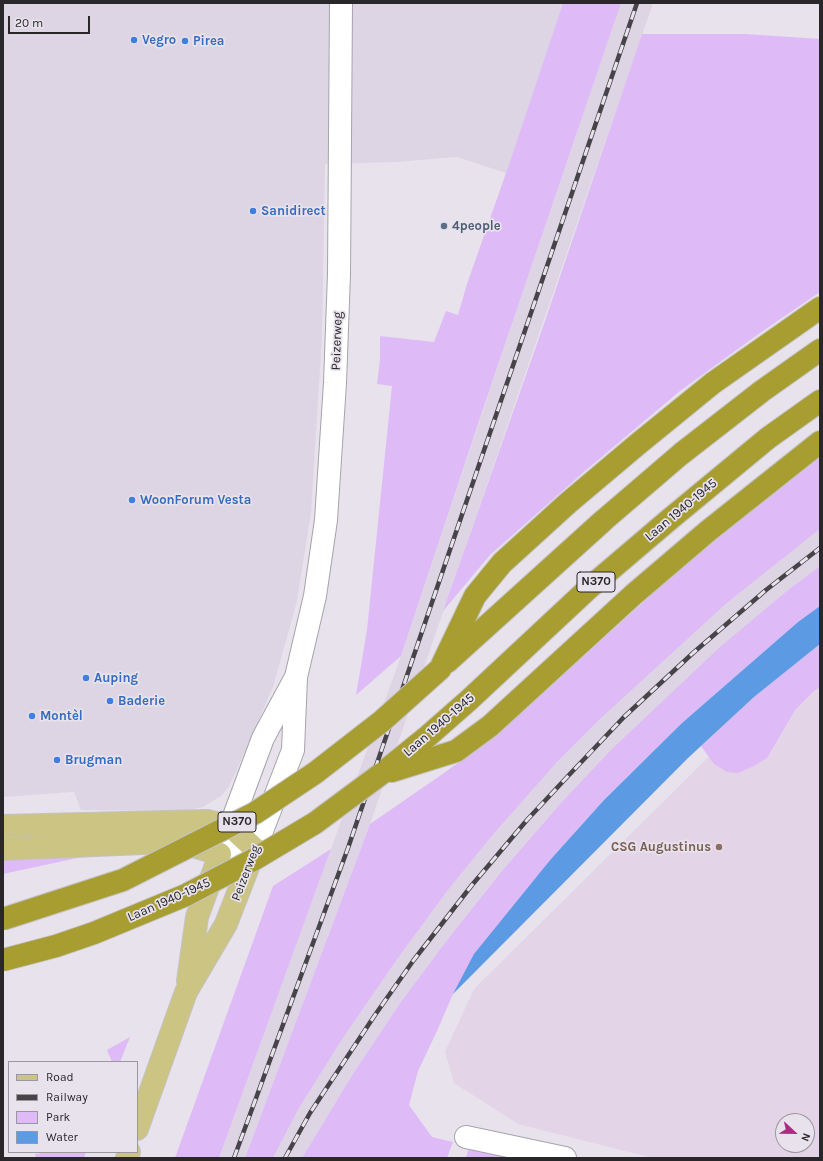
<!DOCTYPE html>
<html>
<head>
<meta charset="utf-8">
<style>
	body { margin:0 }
	#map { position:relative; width:823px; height:1161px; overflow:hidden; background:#e7e2eb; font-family:Karla,sans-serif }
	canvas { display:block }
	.frame { position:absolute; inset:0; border:4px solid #29272a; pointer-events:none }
	.legend { position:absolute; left:8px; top:1061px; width:130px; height:92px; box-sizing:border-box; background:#e7e2eb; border:1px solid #9b979e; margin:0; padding:5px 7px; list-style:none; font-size:12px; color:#29272a }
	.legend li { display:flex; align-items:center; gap:8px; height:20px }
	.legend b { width:20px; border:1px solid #9b979e }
	.north { position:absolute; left:775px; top:1113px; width:40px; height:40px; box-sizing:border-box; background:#e7e2eb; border:1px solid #9b979e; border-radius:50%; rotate:112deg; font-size:11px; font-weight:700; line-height:16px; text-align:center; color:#29272a }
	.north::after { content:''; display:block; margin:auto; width:14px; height:18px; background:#a92e81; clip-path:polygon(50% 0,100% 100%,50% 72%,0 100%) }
	.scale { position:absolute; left:8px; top:16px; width:82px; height:18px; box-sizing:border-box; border:2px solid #29272a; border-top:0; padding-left:5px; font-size:12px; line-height:14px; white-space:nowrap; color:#29272a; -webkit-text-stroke:3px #e7e2eb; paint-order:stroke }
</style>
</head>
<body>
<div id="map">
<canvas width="823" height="1161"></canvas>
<div class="frame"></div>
<ul class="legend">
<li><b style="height:5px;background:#cbc483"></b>Road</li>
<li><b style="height:5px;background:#464448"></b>Railway</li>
<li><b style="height:11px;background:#debbf7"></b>Park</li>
<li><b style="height:11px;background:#5c9be4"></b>Water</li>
</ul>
<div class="north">N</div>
<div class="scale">20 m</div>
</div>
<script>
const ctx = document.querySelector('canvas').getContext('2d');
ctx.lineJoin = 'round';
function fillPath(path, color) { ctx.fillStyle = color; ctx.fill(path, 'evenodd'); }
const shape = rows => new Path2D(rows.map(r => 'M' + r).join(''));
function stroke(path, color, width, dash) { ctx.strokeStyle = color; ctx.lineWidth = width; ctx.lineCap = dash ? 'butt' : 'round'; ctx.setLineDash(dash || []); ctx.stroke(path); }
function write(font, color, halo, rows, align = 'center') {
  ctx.font = font + ' Karla,sans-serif'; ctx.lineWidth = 3.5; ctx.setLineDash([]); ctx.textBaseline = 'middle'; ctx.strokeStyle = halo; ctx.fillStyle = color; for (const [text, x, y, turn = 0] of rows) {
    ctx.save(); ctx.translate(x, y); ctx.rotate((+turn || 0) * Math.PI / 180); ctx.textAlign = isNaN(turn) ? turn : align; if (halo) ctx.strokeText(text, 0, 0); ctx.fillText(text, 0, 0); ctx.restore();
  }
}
const built = shape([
	[3,3,563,3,506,173,457,157,395,162,325,164,322,337,311,512,297,601,273,687,235,774,228,788,221,796,203,807,193,809,182,811,81,810,74,792,3,797],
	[621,3,653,3,370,824,245,1158,219,1158,401,656,508,336],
	[820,529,820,566,788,590,560,804,501,872,444,944,400,1003,351,1077,302,1158,273,1158,299,1108,343,1038,398,958,448,890,491,837,558,761,599,720,727,603]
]);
const education = shape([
	[820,664,820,1158,653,1158,518,1124,454,1083,445,1052,474,989,762,704],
	[783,1121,807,1121,807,1145,783,1145]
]);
const green = shape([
	[563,3,621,3,481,415,401,656,356,695,367,630,392,386,377,384,380,360,380,336,434,342,446,311,458,315,467,284,506,173],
	[642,34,745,34,820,39,820,292,760,333,680,391,585,471,490,555,443,611,545,321],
	[820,457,820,529,727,603,599,720,558,761,491,837,448,890,398,958,343,1038,299,1108,273,1158,245,1158,370,824,444,773,496,735,679,570,793,476],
	[820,566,820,606,798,622,682,723,604,800,551,859,453,994,437,1031,418,1071,409,1105,432,1137,453,1142,447,1158,302,1158,351,1077,400,1003,444,944,501,872,560,804,612,749,720,647,788,590],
	[820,644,820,687,815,690,795,710,767,758,754,766,738,773,727,772,714,764,701,746,754,697],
	[331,849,219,1158,175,1158,273,886],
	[94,850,82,857,3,874,3,856],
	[130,1037,120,1062,112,1062,107,1050],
	[469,1147,517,1158,466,1158],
	[49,1152,86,1152,84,1158,36,1158,35,1154]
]);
const water = shape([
	[820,606,820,644,754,697,688,758,453,994,474,954,551,859,604,800,682,723,798,622]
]);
const minor = shape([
	[296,677,263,738,220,854,255,849,293,750,296,677,315,596,326,520,335,383,339,274,341,3],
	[466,1137,565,1158]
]);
const major = shape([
	[3,826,207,821,230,826,255,849,226,924,186,992,137,1129],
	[3,849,166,842,186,844,220,854,197,917,188,981],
	[127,1158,129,1152]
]);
const highway = shape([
	[447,662,604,520,681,454,762,391,820,350],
	[440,669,475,596,502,563,568,503,638,444,713,383,820,308],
	[392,771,456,751,490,726,633,595,708,531,820,442],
	[381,774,428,736,469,700,589,588,670,519,768,438,820,401]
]);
const rail = shape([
	[234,1158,348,848,637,3],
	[285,1158,310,1113,375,1015,413,961,472,885,527,820,569,775,624,717,693,653,766,590,820,548]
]);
const highwayBridge = shape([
	[3,919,123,880,255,813,315,773,382,721,440,669],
	[3,960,56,946,94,933,186,895,253,860,315,823,381,774]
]);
const markers = [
	[134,40,4,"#3f7fe0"],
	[185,41,4,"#3f7fe0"],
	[253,211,4,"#3f7fe0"],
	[444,226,4,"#5c6f8a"],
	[132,500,4,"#3f7fe0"],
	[86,678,4,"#3f7fe0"],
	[110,701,4,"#3f7fe0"],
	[32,716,4,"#3f7fe0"],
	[57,760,4,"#3f7fe0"],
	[719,847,4,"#8d6e63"]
];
const shields = [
	[596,582,38],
	[237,822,38]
];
const shieldNames = [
	["N370",596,582],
	["N370",237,822]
];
const shopNames = [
	["Vegro",142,40],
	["Pirea",193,41],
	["Sanidirect",261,211],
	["WoonForum Vesta",140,500],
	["Auping",94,678],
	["Baderie",118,701],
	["Montèl",40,716],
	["Brugman",65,760]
];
const serviceNames = [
	["4people",452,226]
];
const streetNames = [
	["Peizerweg",337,341,-88],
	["Laan 1940-1945",681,510,-40],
	["Laan 1940-1945",439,725,-41],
	["Peizerweg",246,873,-69],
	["Laan 1940-1945",169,900,-24]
];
const educationNames = [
	["CSG Augustinus",711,847]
];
fillPath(built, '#ddd5e4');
fillPath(education, '#e4d4e7');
fillPath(green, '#debbf7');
fillPath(water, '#5c9be4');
stroke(minor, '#a7a3ab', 24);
stroke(major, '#c3c3c3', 24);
stroke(highway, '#c3c3c3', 24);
stroke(minor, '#fff', 22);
stroke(major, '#cbc483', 22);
stroke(highway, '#a89d31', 22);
stroke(rail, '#464448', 4.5);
stroke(rail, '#e7e2eb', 3, [9]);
stroke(highwayBridge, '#c3c3c3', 24, []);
stroke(highwayBridge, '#a89d31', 22);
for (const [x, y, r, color] of markers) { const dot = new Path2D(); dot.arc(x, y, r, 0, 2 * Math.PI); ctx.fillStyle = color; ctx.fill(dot); stroke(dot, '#e7e2eb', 1.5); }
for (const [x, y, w] of shields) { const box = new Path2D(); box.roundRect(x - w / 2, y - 10, w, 20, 3); ctx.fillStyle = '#e7e2eb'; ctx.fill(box); stroke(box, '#29272a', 1); }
write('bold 12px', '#29272a', null, shieldNames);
write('bold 13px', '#366cbe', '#e7e2eb', shopNames, 'left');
write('bold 13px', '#4e5e75', '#e7e2eb', serviceNames, 'left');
write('13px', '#29272a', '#e7e2eb', streetNames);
write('bold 13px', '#785e54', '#e7e2eb', educationNames, 'right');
</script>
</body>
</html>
